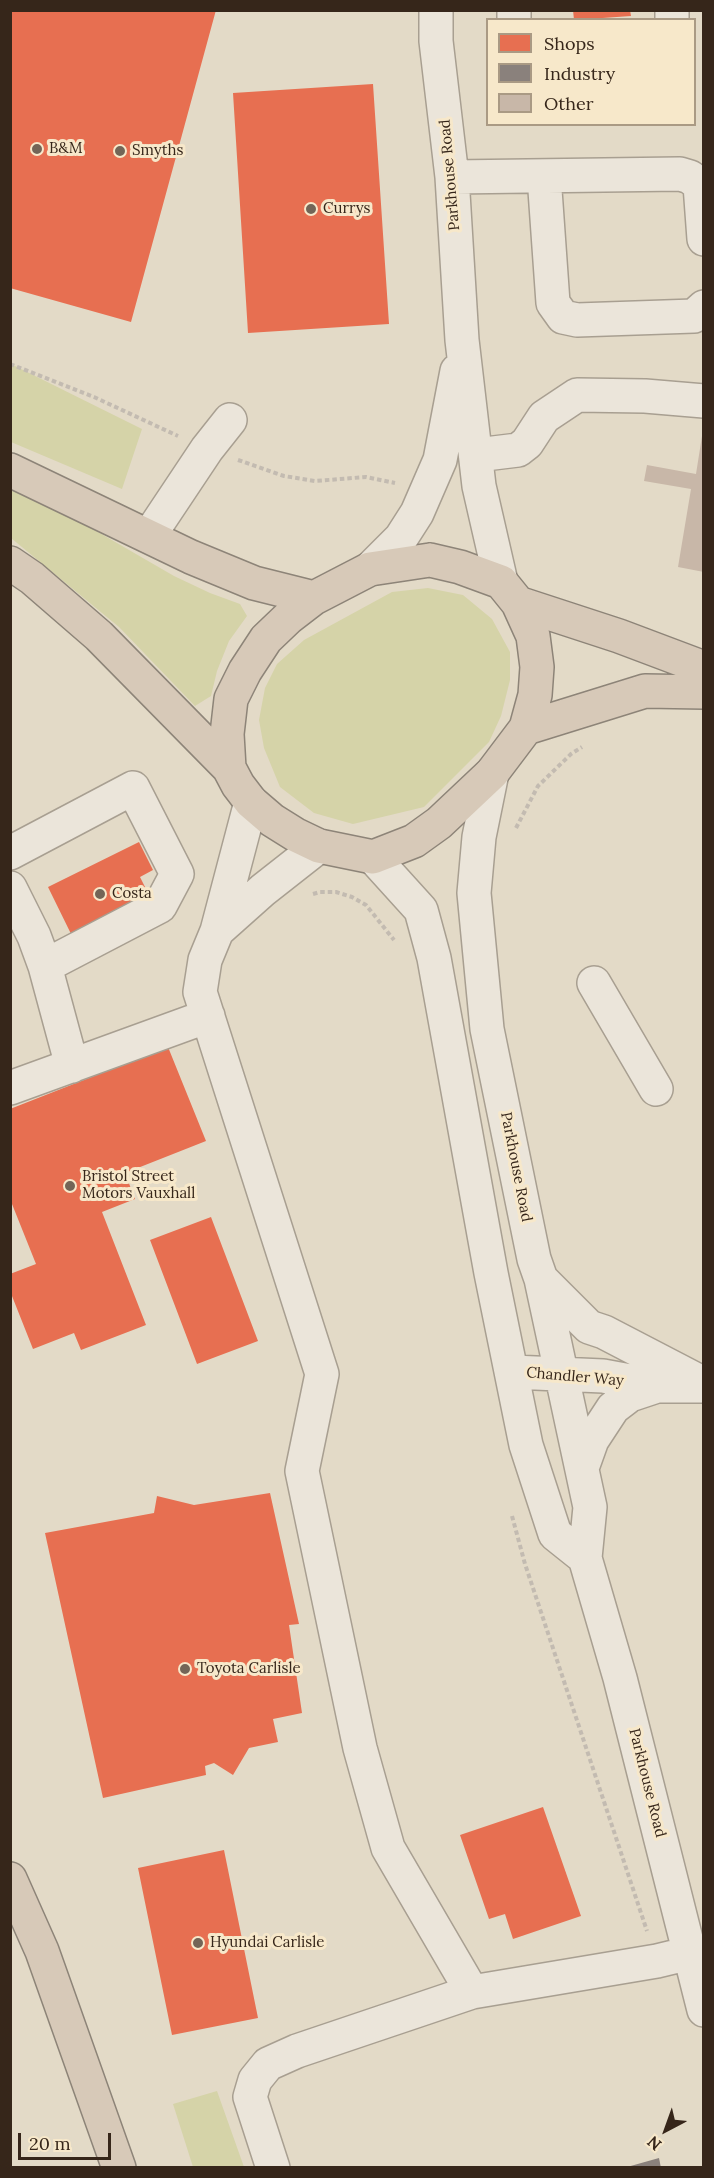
<!DOCTYPE html>
<html>
<head>
<meta charset="utf-8">
<style>
	body { margin:0 }
	#map { position:relative; width:714px; height:2178px; overflow:hidden; background:#e3dac7; font-family:Lora,serif }
	canvas { display:block }
	.frame { position:absolute; inset:0; border:12px solid #36261a; pointer-events:none }
	.legend { position:absolute; left:486px; top:18px; width:210px; height:108px; box-sizing:border-box; background:#f7e8ca; border:2px solid #aa9a84; margin:0; padding:8px 10px; list-style:none; font-size:18px; color:#36261a }
	.legend li { display:flex; align-items:center; gap:12px; height:30px }
	.legend b { width:30px; border:2px solid #aa9a84 }
	.north { position:absolute; left:636px; top:2100px; width:60px; height:60px; -webkit-text-stroke:4px #f7e8ca; paint-order:stroke; rotate:221deg; font-size:16px; font-weight:700; line-height:24px; text-align:center; color:#36261a }
	.north::after { content:''; display:block; margin:auto; width:21px; height:27px; background:#36261a; clip-path:polygon(50% 0,100% 100%,50% 72%,0 100%) }
	.scale { position:absolute; left:18px; top:2133px; width:93px; height:27px; box-sizing:border-box; border:3px solid #36261a; border-top:0; padding-left:8px; font-size:18px; line-height:21px; white-space:nowrap; color:#36261a; -webkit-text-stroke:4px #f7e8ca; paint-order:stroke }
</style>
</head>
<body>
<div id="map">
<canvas width="714" height="2178"></canvas>
<div class="frame"></div>
<ul class="legend">
<li><b style="height:16px;background:#e76f51"></b>Shops</li>
<li><b style="height:16px;background:#8a817c"></b>Industry</li>
<li><b style="height:16px;background:#c8b7a8"></b>Other</li>
</ul>
<div class="north">N</div>
<div class="scale">20 m</div>
</div>
<script>
const ctx = document.querySelector('canvas').getContext('2d');
ctx.lineJoin = 'round';
function fillPath(path, color) { ctx.fillStyle = color; ctx.fill(path, 'evenodd'); }
const shape = rows => new Path2D(rows.map(r => 'M' + r).join(''));
function stroke(path, color, width, dash) { ctx.strokeStyle = color; ctx.lineWidth = width; ctx.lineCap = dash ? 'butt' : 'round'; ctx.setLineDash(dash || []); ctx.stroke(path); }
function write(font, color, halo, rows, align = 'center') {
  ctx.font = font + ' Lora,serif'; ctx.lineWidth = 6; ctx.setLineDash([]); ctx.textBaseline = 'middle'; ctx.strokeStyle = halo; ctx.fillStyle = color; for (const [text, x, y, turn = 0] of rows) {
    ctx.save(); ctx.translate(x, y); ctx.rotate((+turn || 0) * Math.PI / 180); ctx.textAlign = isNaN(turn) ? turn : align; if (halo) ctx.strokeText(text, 0, 0); ctx.fillText(text, 0, 0); ctx.restore();
  }
}
const green = shape([
	[11,364,142,429,122,489,11,442],
	[10,487,72,517,174,576,210,593,240,604,247,616,229,641,217,671,211,696,195,706,119,627,11,538],
	[428,588,463,595,492,619,510,652,510,680,501,716,489,742,424,807,353,824,314,813,280,787,264,748,259,720,265,688,277,664,304,640,392,592],
	[217,2091,244,2167,193,2167,173,2104]
]);
const shops = shape([
	[10,10,216,10,131,322,10,288],
	[573,10,630,10,631,16,574,20],
	[373,84,389,324,248,333,233,93],
	[139,842,153,870,140,877,152,901,74,940,48,887],
	[168,1047,206,1141,125,1173,135,1199,102,1212,146,1325,81,1350,74,1333,33,1349,10,1291,10,1274,36,1264,10,1199,10,1109],
	[211,1217,258,1341,197,1364,150,1240],
	[270,1493,299,1624,289,1625,302,1713,273,1719,278,1742,249,1748,233,1775,214,1763,205,1766,206,1775,103,1798,45,1533,154,1513,157,1496,194,1505],
	[543,1807,581,1916,513,1939,505,1914,489,1919,460,1835],
	[224,1850,258,2018,172,2035,138,1868]
]);
const industry = shape([
	[659,2158,661,2168,627,2168,627,2167]
]);
const building = shape([
	[702,436,704,436,704,572,678,567,691,489,644,481,647,465,696,474]
]);
const path = shape([
	[10,364,94,397,178,436],
	[238,460,284,476,315,481,366,477,395,483],
	[516,828,538,786,571,754,582,747],
	[313,894,320,892,336,892,352,897,366,905,394,940],
	[512,1516,525,1564,647,1931]
]);
const minor = shape([
	[436,10,436,41,452,177,462,340,479,486,501,582],
	[514,10,514,20],
	[672,10,672,20],
	[544,176,553,303,563,317,577,320,694,316,704,307],
	[452,177,680,174,690,177,700,185,704,239],
	[477,455,518,450,527,443,544,417,577,395,645,396,704,401],
	[149,536,207,449,230,420],
	[370,569,401,538,417,513,440,460,457,371],
	[492,773,479,837,474,893,487,1029,534,1259,541,1279,590,1507,585,1558,620,1678,704,2010],
	[251,802,217,931,205,960,200,992,322,1374,302,1471,360,1748,388,1848,472,1992],
	[10,853,133,788,177,874,160,906,45,966],
	[373,857,421,910,434,958,491,1273,526,1445,555,1534,585,1558],
	[10,888,34,936,45,966,72,1066],
	[217,931,263,890,319,846],
	[594,983,656,1089],
	[10,1088,208,1016],
	[541,1279,589,1327,604,1332,704,1384],
	[513,1372,603,1376,657,1386,702,1386],
	[582,1468,592,1440,613,1408,630,1395,657,1386],
	[273,2168,250,2097,255,2080,268,2064,297,2051,472,1992,657,1961,690,1953]
]);
const highway = shape([
	[10,470,191,557,254,583,314,598],
	[430,560,460,567,501,582,518,603,533,636,537,667,535,695,526,728,492,773,439,823,414,841,373,857,319,846,296,835,272,820,251,802,238,785,229,768,227,734,231,699,245,671,266,639,288,618,314,598,370,569,430,560],
	[10,563,32,578,99,636,229,768],
	[518,603,619,636,704,668],
	[526,728,645,691,704,692],
	[10,1879,42,1951,119,2168]
]);
const markers = [
	[37,149,6,"#736557"],
	[120,151,6,"#736557"],
	[311,209,6,"#736557"],
	[100,894,6,"#736557"],
	[70,1186,6,"#736557"],
	[185,1669,6,"#736557"],
	[198,1943,6,"#736557"]
];
const poiNames = [
	["B&M",49,149],
	["Smyths",132,151],
	["Currys",323,209],
	["Costa",112,894],
	["Bristol Street",82,1177],
	["Motors Vauxhall",82,1194],
	["Toyota Carlisle",197,1669],
	["Hyundai Carlisle",210,1943]
];
const streetNames = [
	["Parkhouse Road",450,175,-95],
	["Parkhouse Road",516,1167,79],
	["Chandler Way",575,1377,5],
	["Parkhouse Road",647,1783,76]
];
fillPath(green, '#d5d3a8');
fillPath(shops, '#e76f51');
fillPath(industry, '#8a817c');
fillPath(building, '#c8b7a8');
stroke(minor, '#a89f91', 36);
stroke(highway, '#8d8478', 36);
stroke(path, '#c3bbb1', 4, [4.5, 3]);
stroke(minor, '#ebe5da', 33);
stroke(highway, '#d7c9b8', 33);
for (const [x, y, r, color] of markers) { const dot = new Path2D(); dot.arc(x, y, r, 0, 2 * Math.PI); ctx.fillStyle = color; ctx.fill(dot); stroke(dot, '#f7e8ca', 2); }
write('15px', '#36261a', '#f7e8ca', poiNames, 'left');
write('15px', '#36261a', '#f7e8ca', streetNames);
</script>
</body>
</html>
